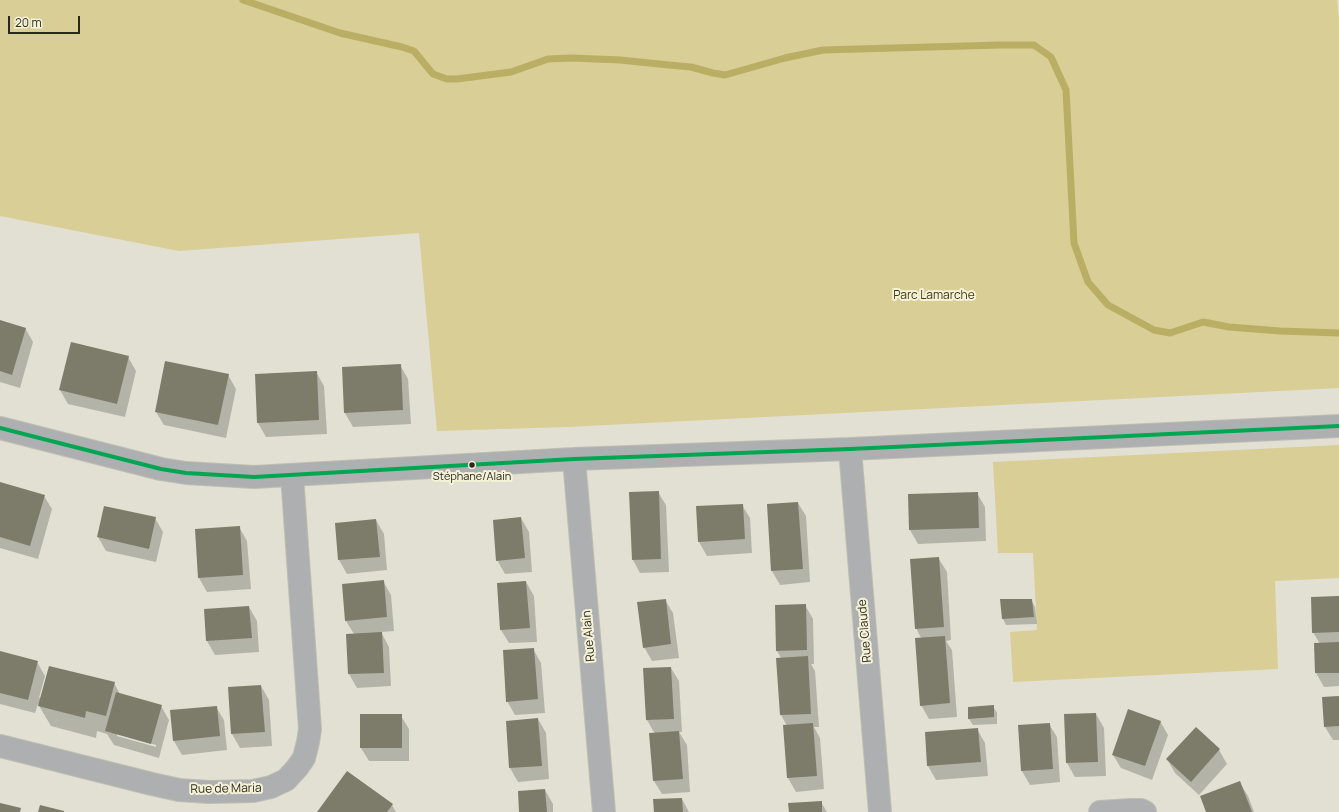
<!DOCTYPE html>
<html>
<head>
<meta charset="utf-8">
<style>
	body { margin:0 }
	#map { position:relative; width:1339px; height:812px; overflow:hidden; background:#e2e0d2; font-family:Manrope,sans-serif }
	canvas { display:block }
	.scale { position:absolute; left:8px; top:16px; width:72px; height:18px; box-sizing:border-box; border:2px solid #29281e; border-top:0; padding-left:5px; font-size:12px; line-height:14px; white-space:nowrap; color:#29281e; -webkit-text-stroke:3px #f6f2d8; paint-order:stroke }
</style>
</head>
<body>
<div id="map">
<canvas width="1339" height="812"></canvas>
<div class="scale">20 m</div>
</div>
<script>
const ctx = document.querySelector('canvas').getContext('2d');
ctx.lineJoin = 'round';
function fillPath(path, color) { ctx.fillStyle = color; ctx.fill(path, 'evenodd'); }
const shape = rows => new Path2D(rows.map(r => 'M' + r).join(''));
function stroke(path, color, width, dash) { ctx.strokeStyle = color; ctx.lineWidth = width; ctx.lineCap = dash ? 'butt' : 'round'; ctx.setLineDash(dash || []); ctx.stroke(path); }
function write(font, color, halo, rows, align = 'center') {
  ctx.font = font + ' Manrope,sans-serif'; ctx.lineWidth = 4; ctx.setLineDash([]); ctx.textBaseline = 'middle'; ctx.strokeStyle = halo; ctx.fillStyle = color; for (const [text, x, y, turn = 0] of rows) {
    ctx.save(); ctx.translate(x, y); ctx.rotate((+turn || 0) * Math.PI / 180); ctx.textAlign = isNaN(turn) ? turn : align; if (halo) ctx.strokeText(text, 0, 0); ctx.fillText(text, 0, 0); ctx.restore();
  }
}
const green = shape([
	[0,0,1337,0,1339,21,1339,388,567,427,437,431,419,233,179,251,0,216],
	[1339,445,1339,578,1275,581,1278,669,1013,682,1010,632,1037,630,1033,553,998,553,993,462]
]);
const shadow = shape([
	[0,321,25,328,33,342,20,388,0,382],
	[128,357,136,371,125,417,68,404,60,390],
	[400,365,408,379,411,424,353,427,345,413,343,368],
	[316,372,324,386,327,434,266,437,258,423],
	[228,375,236,389,226,438,164,425,156,412],
	[0,483,44,496,52,509,38,559,0,548],
	[658,492,666,505,669,572,640,573,633,560],
	[977,493,985,507,986,541,918,544,910,530],
	[798,503,806,516,810,582,780,585,772,571],
	[742,505,750,518,752,553,707,556,699,542],
	[155,518,163,532,156,562,106,551,98,537],
	[521,518,529,532,532,572,505,574,497,560],
	[376,520,384,534,387,570,347,574,339,560,336,524],
	[239,527,247,541,251,589,207,592,199,578,196,530],
	[939,559,947,572,951,640,946,641,952,650,957,717,929,719,921,705,921,638,916,628],
	[383,581,391,595,394,631,381,632,389,647,391,686,357,688,349,674,354,634,346,621],
	[526,582,534,596,537,642,509,643,501,630],
	[1339,597,1339,686,1324,687,1316,673,1320,644,1313,632],
	[665,600,673,613,679,658,652,661,644,647],
	[1031,600,1035,607,1037,624,1006,625,1003,619],
	[805,605,813,619,814,664,811,664,815,671,819,727,814,727,820,738,824,789,796,792,788,778,787,726,781,715,777,659,781,658,777,651,776,606],
	[249,607,257,621,259,652,215,655,207,641],
	[533,649,541,663,545,713,515,715,507,701],
	[0,653,37,662,45,676,39,698,114,683,120,694,161,706,169,720,159,758,114,745,107,734,97,731,96,738,51,726,38,704,35,713,0,704],
	[117,734,156,745,156,747,117,736],
	[671,668,679,681,682,732,679,732,687,745,690,792,662,794,654,781,655,734,647,720],
	[261,686,269,700,272,746,240,748,232,734],
	[1339,697,1339,740,1333,740,1325,727],
	[993,706,997,713,997,724,973,725,969,719],
	[216,707,224,720,227,750,182,755,174,741],
	[1096,714,1104,728,1106,776,1075,777,1067,763],
	[401,716,409,729,409,761,369,761,361,748],
	[538,719,546,733,549,779,518,782,510,768,507,722],
	[1160,721,1168,735,1152,780,1121,768,1113,755],
	[1049,724,1057,737,1060,782,1030,785,1022,771,1019,726],
	[1196,728,1219,750,1227,764,1199,795,1175,773,1167,759],
	[977,729,985,743,988,776,936,780,928,766,926,733],
	[1240,783,1248,796,1254,812,1207,812],
	[545,790,553,804,553,812,520,812],
	[682,799,689,812,655,812],
	[821,802,827,812,790,812],
	[392,805,396,812,318,812]
]);
const stream = shape([
	[243,0,340,33,402,47,414,51,433,74,447,79,457,79,511,72,548,59,571,58,620,60,669,65,691,67,713,73,725,75,785,58,823,50,1000,45,1034,45,1051,57,1066,90,1074,243,1088,282,1108,305,1154,330,1170,333,1203,322,1229,327,1280,331,1339,333]
]);
const building = shape([
	[0,320,26,328,12,375,0,371],
	[71,342,129,356,117,404,59,390],
	[165,361,229,374,218,425,155,412],
	[401,364,403,410,344,413,342,367],
	[317,371,319,420,257,423,255,374],
	[0,482,45,495,30,546,0,537],
	[659,491,661,559,632,560,629,492],
	[978,492,979,528,909,530,908,494],
	[798,502,803,569,771,571,767,504],
	[743,504,745,539,698,542,696,506],
	[104,506,156,517,149,549,97,537],
	[521,517,525,558,496,561,493,520],
	[376,519,380,557,338,560,335,523],
	[240,526,243,575,198,578,195,529],
	[939,557,944,627,915,629,910,559],
	[384,580,387,617,345,621,342,584],
	[526,581,530,628,500,630,497,583],
	[1339,596,1339,632,1312,633,1311,597],
	[666,599,671,644,643,648,637,602],
	[1000,599,1032,599,1034,617,1002,619],
	[806,604,807,650,776,651,775,605],
	[249,606,252,638,206,641,204,609],
	[382,632,384,673,348,674,346,634],
	[945,636,950,703,920,706,915,638],
	[1339,642,1339,673,1315,673,1314,643],
	[534,648,538,699,506,702,503,650],
	[0,651,38,661,28,700,0,693],
	[808,656,811,714,780,715,776,658],
	[49,666,115,682,106,716,86,711,85,718,38,706],
	[671,667,674,719,646,720,643,668],
	[261,685,265,732,231,734,228,687],
	[116,692,162,705,151,744,105,731],
	[1339,696,1339,726,1324,727,1322,697],
	[994,705,994,717,968,719,968,707],
	[217,706,220,736,173,741,170,710],
	[1128,709,1161,721,1145,766,1112,755],
	[1096,713,1098,762,1066,763,1064,714],
	[360,714,402,714,402,748,360,748],
	[538,718,542,766,509,768,506,721],
	[813,723,817,776,787,778,783,725],
	[1050,723,1053,769,1021,771,1018,725],
	[1196,727,1220,749,1191,782,1166,759],
	[978,728,981,762,927,766,925,732],
	[679,731,683,779,653,781,649,733],
	[347,771,393,804,387,812,317,812],
	[1240,781,1252,812,1206,812,1200,796],
	[545,789,547,812,519,812,518,791],
	[682,798,683,812,654,812,653,799],
	[822,801,822,812,789,812,788,803],
	[0,803,21,808,20,812,0,812],
	[40,805,64,811,64,812,38,812]
]);
const street = shape([
	[0,428,161,469,186,473,254,477,574,459,850,449,1339,426],
	[850,449,880,812],
	[574,459,604,812],
	[0,746,152,784,179,790,209,792,253,791,271,787,286,780,297,768,304,758,308,742,310,729,292,475],
	[1100,812,1131,810,1141,810,1145,812]
]);
const bus1 = shape([
	[0,428,161,469,186,473,254,477,574,459,850,449,1339,426]
]);
const markers = [
	[472,465,3.5,"#29281e"]
];
const busNames = [
	["Stéphane/Alain",472,477]
];
const parkNames = [
	["Parc Lamarche",934,296]
];
const streetNames = [
	["Rue Claude",865,631,-95],
	["Rue Alain",589,636,-95],
	["Rue de Maria",226,789,-1]
];
fillPath(green, '#d8ce96');
fillPath(shadow, '#0003');
stroke(stream, '#baae64', 7);
fillPath(building, '#7d7b6a');
stroke(street, '#bfbeb3', 24);
stroke(street, '#aeafb0', 22);
stroke(bus1, '#00a651', 4);
for (const [x, y, r, color] of markers) { const dot = new Path2D(); dot.arc(x, y, r, 0, 2 * Math.PI); ctx.fillStyle = color; ctx.fill(dot); stroke(dot, '#f6f2d8', 1.5); }
write('11px', '#29281e', '#f6f2d8', busNames);
write('12px', '#413910', '#f6f2d8', parkNames);
write('12px', '#29281e', '#f6f2d8', streetNames);
</script>
</body>
</html>
